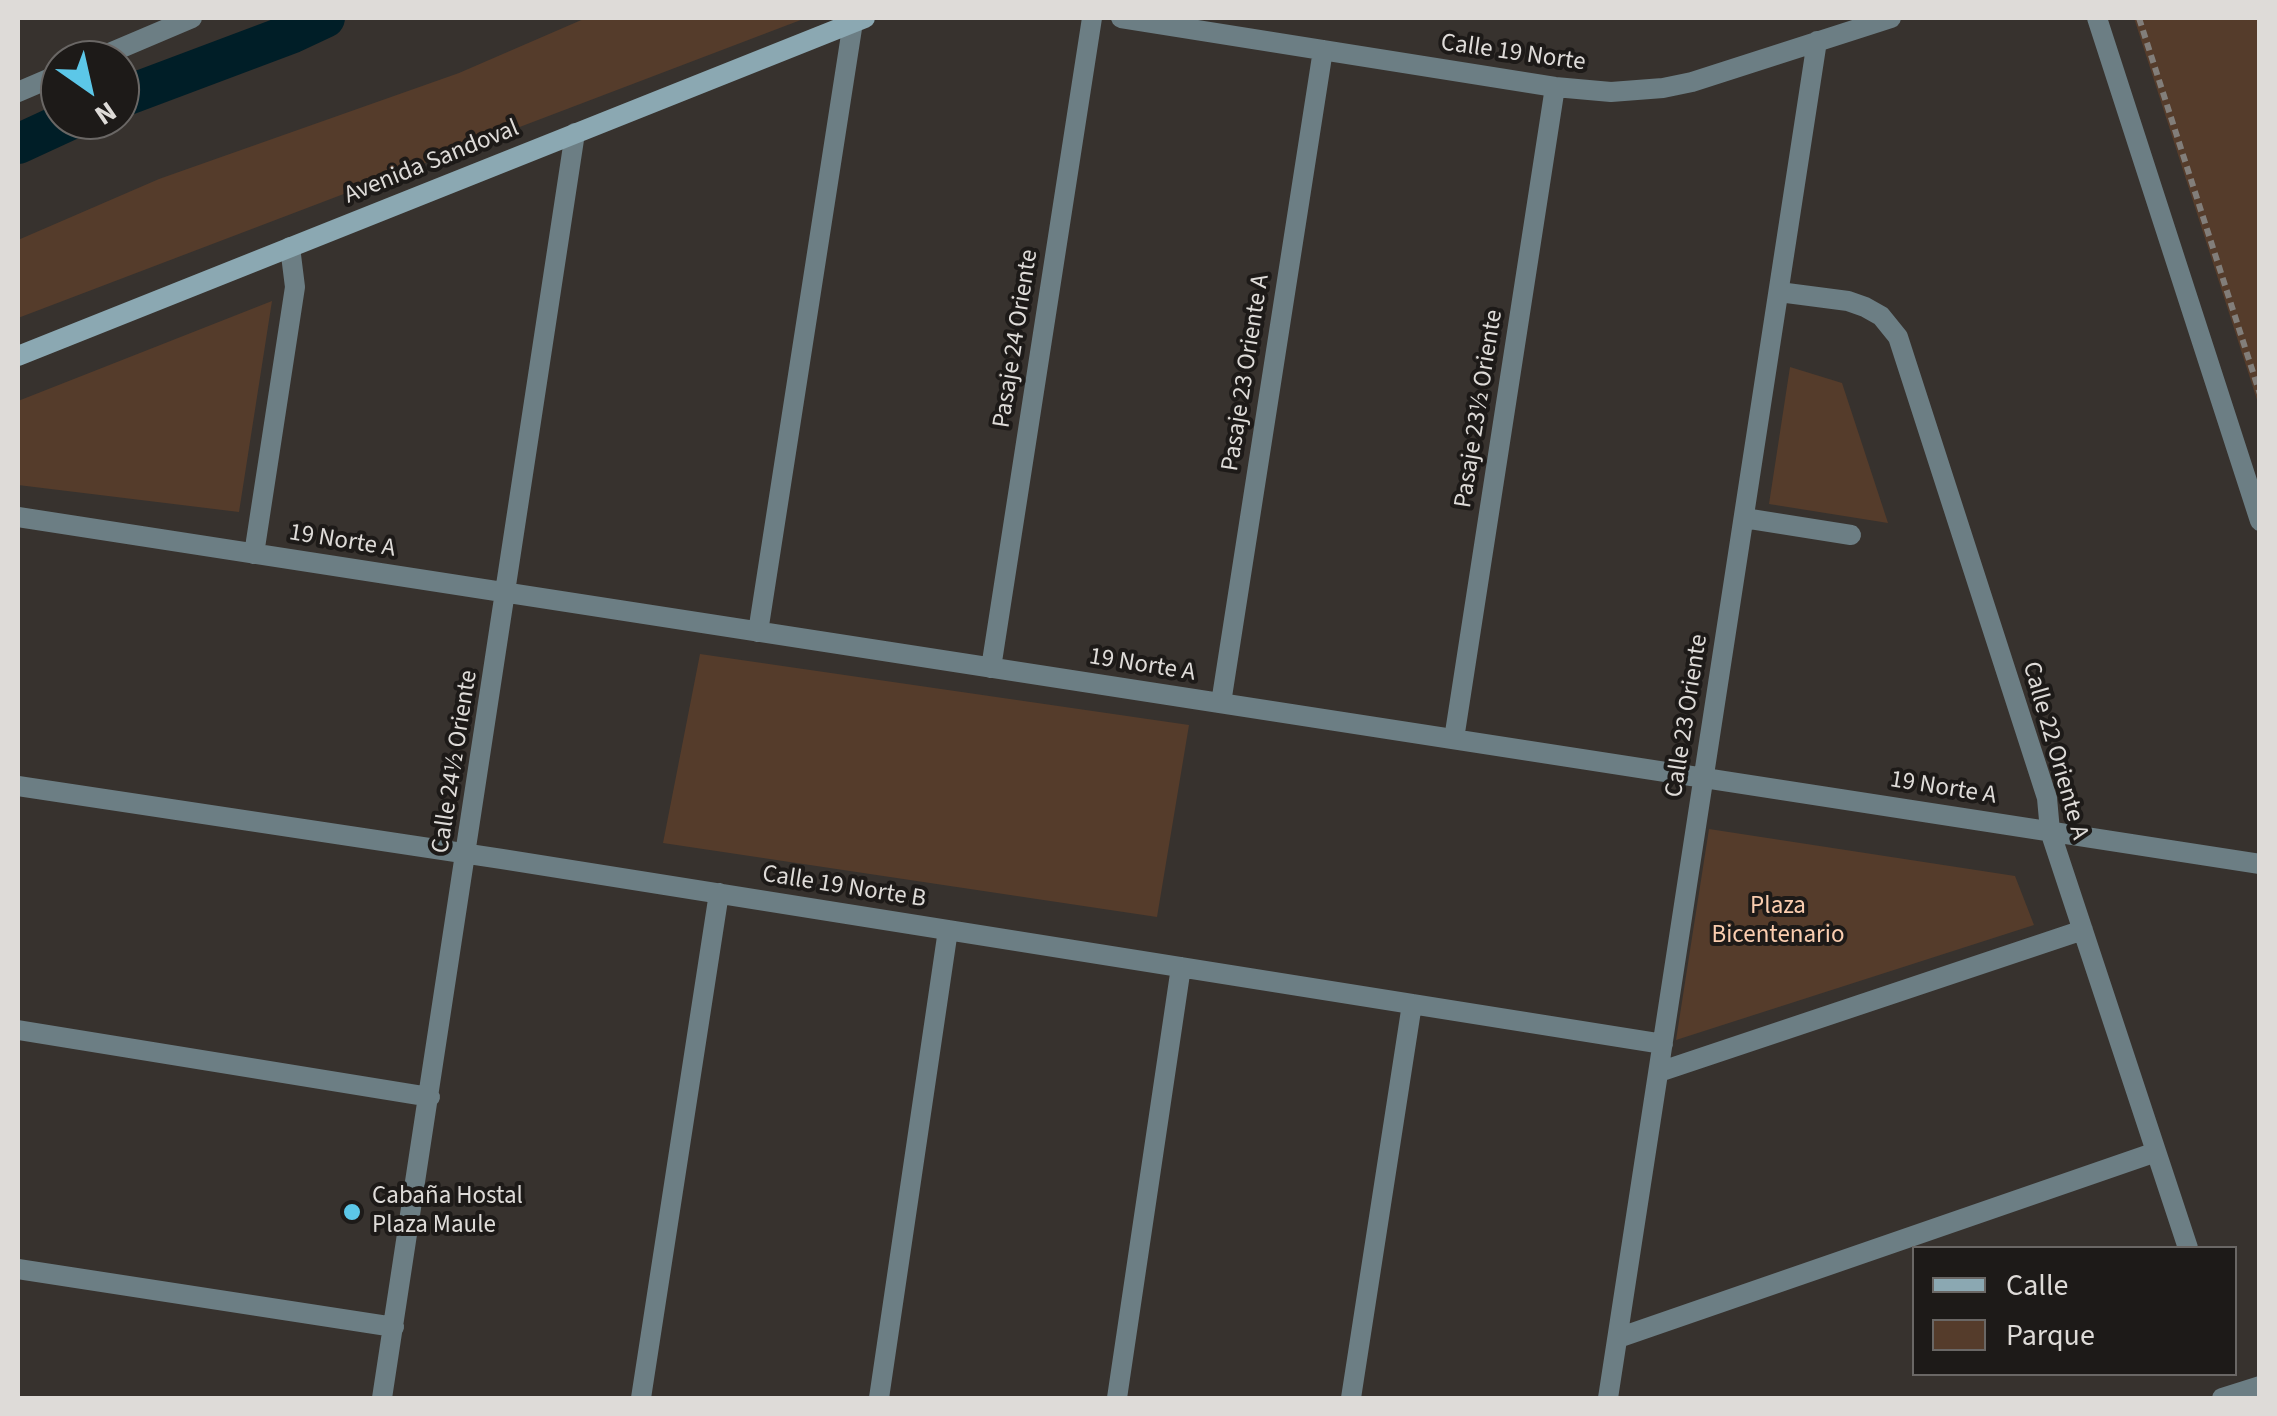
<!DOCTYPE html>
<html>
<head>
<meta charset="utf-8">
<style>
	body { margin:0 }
	#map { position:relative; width:2277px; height:1416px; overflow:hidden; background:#37322e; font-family:"Source Sans 3",sans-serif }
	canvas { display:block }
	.frame { position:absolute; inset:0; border:20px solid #dedbd8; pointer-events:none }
	.legend { position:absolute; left:1912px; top:1246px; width:325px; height:130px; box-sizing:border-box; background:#1d1a18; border:2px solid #6a6765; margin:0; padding:12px 18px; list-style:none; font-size:30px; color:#dedbd8 }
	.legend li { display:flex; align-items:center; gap:20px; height:50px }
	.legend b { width:50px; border:2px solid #6a6765 }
	.north { position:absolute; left:40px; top:40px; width:100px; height:100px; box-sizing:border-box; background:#1d1a18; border:2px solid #6a6765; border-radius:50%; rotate:146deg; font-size:28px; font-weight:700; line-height:40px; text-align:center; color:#dedbd8 }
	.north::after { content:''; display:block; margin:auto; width:35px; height:45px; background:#5cc7e8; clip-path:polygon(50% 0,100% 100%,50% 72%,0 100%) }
</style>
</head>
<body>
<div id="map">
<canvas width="2277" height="1416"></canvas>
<div class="frame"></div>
<ul class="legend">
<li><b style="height:12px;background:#8ba8b2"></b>Calle</li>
<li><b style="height:28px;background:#553c2b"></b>Parque</li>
</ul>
<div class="north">N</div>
</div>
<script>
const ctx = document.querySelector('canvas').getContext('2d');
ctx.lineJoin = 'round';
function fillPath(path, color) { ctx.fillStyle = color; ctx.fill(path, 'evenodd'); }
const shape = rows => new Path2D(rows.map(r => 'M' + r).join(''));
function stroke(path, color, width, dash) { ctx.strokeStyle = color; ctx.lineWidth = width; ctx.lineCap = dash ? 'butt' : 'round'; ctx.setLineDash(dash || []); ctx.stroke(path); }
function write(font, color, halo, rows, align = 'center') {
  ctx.font = font + ' "Source Sans 3",sans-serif'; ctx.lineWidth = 8; ctx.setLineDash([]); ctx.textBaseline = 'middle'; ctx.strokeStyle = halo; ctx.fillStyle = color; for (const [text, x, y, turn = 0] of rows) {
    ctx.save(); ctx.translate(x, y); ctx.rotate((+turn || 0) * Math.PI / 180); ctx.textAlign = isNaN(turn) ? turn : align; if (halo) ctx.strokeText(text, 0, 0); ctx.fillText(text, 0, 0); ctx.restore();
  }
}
const green = shape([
	[586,18,806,18,18,318,18,240,159,179,459,73],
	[2134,18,2259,18,2259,406],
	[272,301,239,512,18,485,18,401],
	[1790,367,1842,383,1888,523,1769,504],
	[700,654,1189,725,1157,917,663,843],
	[1709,829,2015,876,2034,925,1676,1040]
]);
const canal = shape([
	[120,98,293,33,325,18],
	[18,144,70,120]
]);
const path = shape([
	[2139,18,2260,394]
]);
const lane = shape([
	[93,60,192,18],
	[18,92,60,74]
]);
const street = shape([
	[1121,18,1555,87,1611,92,1663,88,1692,82,1891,18],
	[2097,18,2260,521],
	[1779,292,1848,301,1865,307,1881,316,1898,337,2047,798,2050,831,2188,1248],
	[18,517,2260,864],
	[1744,518,1851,535],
	[254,554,295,287,290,247],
	[758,632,853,22],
	[991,668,1092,18],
	[1221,703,1323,50],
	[1454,739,1555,87],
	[18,786,502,859,1663,1044],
	[18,1030,430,1097],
	[1659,1072,2083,930],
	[18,1269,394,1327],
	[1618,1338,2156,1152],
	[382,1398,575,133],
	[641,1398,719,893],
	[879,1398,948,930],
	[1117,1398,1181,967],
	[1351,1398,1412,1004],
	[1608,1398,1817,41],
	[2222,1398,2260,1386]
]);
const secondary = shape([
	[18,356,865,18]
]);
const markers = [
	[352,1212,10,"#5cc7e8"]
];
const streetNames = [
	["Calle 19 Norte",1513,54,8],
	["Avenida Sandoval",432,163,-22],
	["Pasaje 24 Oriente",1017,339,-81],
	["Pasaje 23 Oriente A",1247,373,-81],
	["Pasaje 23½ Oriente",1480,409,-81],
	["19 Norte A",342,542,9],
	["19 Norte A",1142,666,9],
	["Calle 23 Oriente",1688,716,-81],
	["Calle 22 Oriente A",2054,751,74],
	["Calle 24½ Oriente",456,762,-81],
	["19 Norte A",1943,789,9],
	["Calle 19 Norte B",844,888,9]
];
const parkNames = [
	["Plaza",1778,908],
	["Bicentenario",1778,937]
];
const poiNames = [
	["Cabaña Hostal",372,1198],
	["Plaza Maule",372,1227]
];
fillPath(green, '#553c2b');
stroke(canal, '#001e27', 40);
stroke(path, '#827e7a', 6, [8, 5]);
stroke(lane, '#6c7e84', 20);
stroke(street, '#6c7e84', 20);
stroke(secondary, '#8ba8b2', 20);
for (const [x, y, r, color] of markers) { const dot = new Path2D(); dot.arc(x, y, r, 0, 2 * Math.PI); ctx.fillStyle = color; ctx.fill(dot); stroke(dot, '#1d1a18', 4); }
write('25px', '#dedbd8', '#1d1a18', streetNames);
write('25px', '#facdaf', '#1d1a18', parkNames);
write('25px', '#dedbd8', '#1d1a18', poiNames, 'left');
</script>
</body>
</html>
